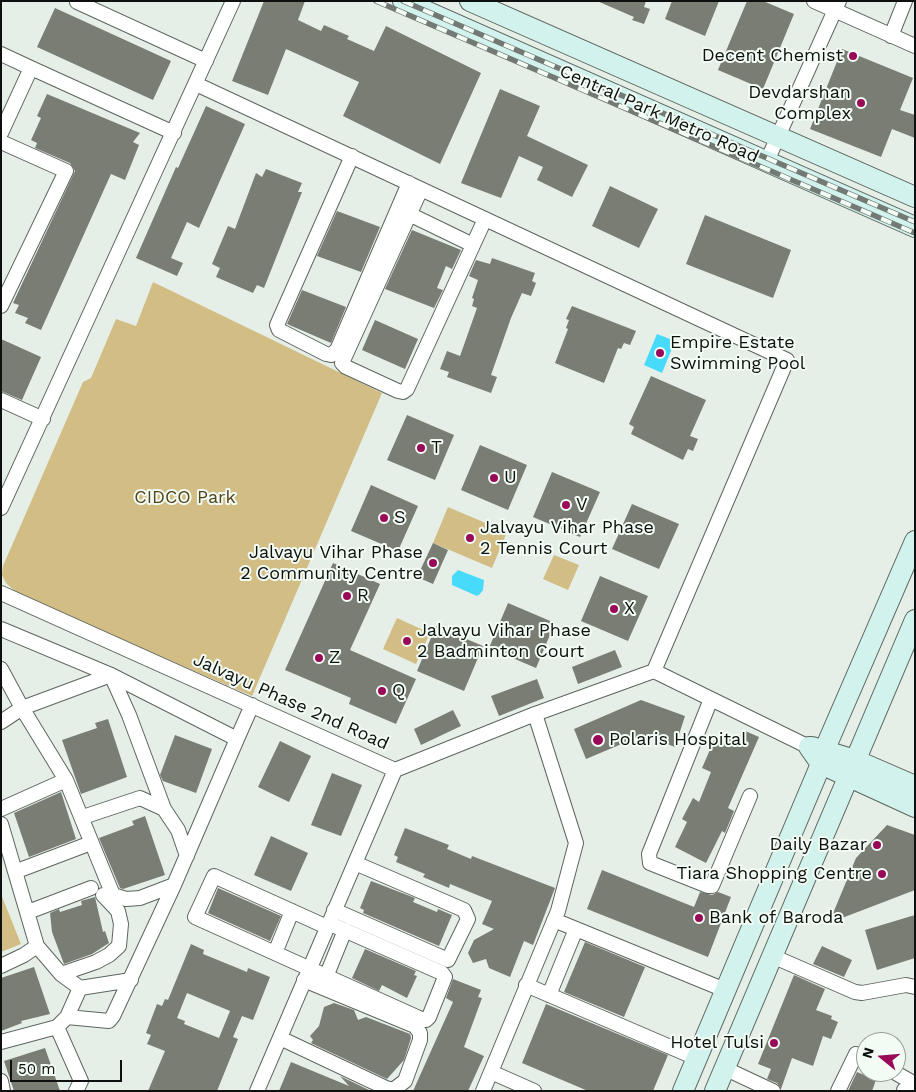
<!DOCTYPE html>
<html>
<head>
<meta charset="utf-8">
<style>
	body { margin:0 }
	#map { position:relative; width:916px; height:1092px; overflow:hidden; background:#e5efe7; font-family:"Work Sans",sans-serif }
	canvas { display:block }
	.frame { position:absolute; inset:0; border:2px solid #0d100e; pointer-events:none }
	.north { position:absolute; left:856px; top:1032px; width:50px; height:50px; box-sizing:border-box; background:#f2fcf4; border:1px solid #969e98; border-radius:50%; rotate:287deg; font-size:14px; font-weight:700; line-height:20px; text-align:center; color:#0d100e }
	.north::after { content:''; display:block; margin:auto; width:18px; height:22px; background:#9a0858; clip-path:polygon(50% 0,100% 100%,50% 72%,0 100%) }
	.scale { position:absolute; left:10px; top:1060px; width:112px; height:22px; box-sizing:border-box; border:2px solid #0d100e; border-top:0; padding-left:6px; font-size:15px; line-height:18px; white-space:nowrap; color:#0d100e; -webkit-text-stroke:4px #f2fcf4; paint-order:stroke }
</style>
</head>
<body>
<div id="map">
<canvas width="916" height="1092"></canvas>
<div class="frame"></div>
<div class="north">N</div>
<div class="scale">50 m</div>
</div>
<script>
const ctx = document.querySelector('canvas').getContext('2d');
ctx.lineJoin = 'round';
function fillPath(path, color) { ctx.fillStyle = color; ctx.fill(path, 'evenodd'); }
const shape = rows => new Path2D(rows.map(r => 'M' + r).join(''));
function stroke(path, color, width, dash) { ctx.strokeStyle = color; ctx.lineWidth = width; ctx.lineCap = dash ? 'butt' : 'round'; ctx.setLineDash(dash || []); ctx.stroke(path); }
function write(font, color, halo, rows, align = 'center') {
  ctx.font = font + ' "Work Sans",sans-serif'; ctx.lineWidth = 4; ctx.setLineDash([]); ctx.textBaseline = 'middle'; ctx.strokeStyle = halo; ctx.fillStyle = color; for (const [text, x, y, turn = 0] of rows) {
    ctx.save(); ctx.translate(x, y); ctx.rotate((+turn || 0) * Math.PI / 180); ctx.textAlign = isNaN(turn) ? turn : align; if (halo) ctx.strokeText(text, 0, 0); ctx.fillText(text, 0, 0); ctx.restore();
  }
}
const green = shape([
	[153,282,382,393,252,696,19,595,6,583,2,575,3,566,83,382,91,378,116,319,136,326],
	[448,507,507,532,492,568,433,543],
	[554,555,579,565,568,590,543,579],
	[397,618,430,633,416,664,383,649],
	[1,894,21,944,1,952]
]);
const water = shape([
	[657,334,675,341,662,373,644,365],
	[458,570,484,580,483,590,480,594,477,596,452,585,452,576]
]);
const building = shape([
	[264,1,305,1,298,20,321,31,324,25,349,36,347,39,374,51,386,26,481,73,440,164,343,116,359,82,286,49,268,95,232,81],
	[597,1,646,1,644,7,650,9,644,24,632,20,634,17],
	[672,1,719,1,705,36,665,19],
	[747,1,763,1,794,14,763,89,718,70],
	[55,8,171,61,153,100,37,47],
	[842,49,913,78,900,110,915,115,915,138,892,129,881,157,810,129],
	[500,89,540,106,527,136,588,165,572,197,537,180,543,167,519,156,501,198,461,183],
	[47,94,140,133,133,142,139,145,125,180,111,174,41,330,25,323,28,318,15,313,19,305,13,303,75,171,70,163,35,148,37,143,31,140,41,118,37,116],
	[206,106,245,124,199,228,187,222,171,258,183,263,177,276,136,258,176,167,178,168],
	[266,169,302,183,298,192,302,192,264,288,257,285,253,293,216,277,220,268,212,264,228,226,235,229,256,173,262,177],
	[610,186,658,209,639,248,592,226],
	[337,211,380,227,361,272,317,256],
	[705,215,791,250,773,298,686,264],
	[412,230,461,250,452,269,446,266,437,288,443,290,434,308,385,289],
	[492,258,535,273,532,281,536,283,531,296,522,293,511,318,491,375,497,377,491,393,447,377,449,372,440,369,447,351,460,356,477,308,472,306,474,299,472,298,478,280,469,276,476,260,490,264],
	[302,290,346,307,331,343,287,324],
	[572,306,636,331,630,345,624,343,621,349,618,348,604,383,555,363,568,329,566,328,569,320,566,319],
	[375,320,418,339,405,369,362,350],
	[1,339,41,357,22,400,1,391],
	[651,376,706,400,690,436,698,439,693,451,688,449,683,460,631,434,634,427,629,424],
	[407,415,454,435,435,480,387,460],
	[480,445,527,465,508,510,461,490],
	[552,472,600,492,580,537,533,517],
	[371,485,418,506,398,551,351,531],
	[632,504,679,524,659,569,612,549],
	[433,543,448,550,433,584,417,577],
	[333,563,380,584,350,650,416,679,396,724,349,704,351,698,285,670],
	[600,576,648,596,628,641,581,621],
	[508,603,555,623,536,668,489,648],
	[436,626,483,646,464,691,417,671],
	[615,650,622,667,578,684,572,667],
	[537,679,544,698,499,716,491,696],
	[641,700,685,716,675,747,643,735,586,759,574,729],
	[453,710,461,726,421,745,414,729],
	[108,719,127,777,81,794,62,740,97,728,95,723],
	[743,730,759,737,728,808,734,811,725,833,722,831,706,863,675,847,687,822,682,819,693,798,699,802,711,772,702,768,716,736,722,739,725,733,739,739],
	[175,735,212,749,196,793,163,781,160,775],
	[280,741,311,756,289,802,258,787],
	[332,773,362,785,341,836,311,825],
	[61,792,76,839,29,857,14,813],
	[145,816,165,875,123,889,120,888,99,838,134,825,132,821],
	[887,825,915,835,915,890,829,923,856,858],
	[405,828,449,845,447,849,471,859,472,856,555,888,533,945,524,941,510,977,489,968,486,959,473,963,468,953,474,940,494,929,482,924,492,901,450,884,449,888,423,877,425,874,396,862,398,857,394,855],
	[271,836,308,853,291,891,254,875],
	[602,870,694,907,700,892,712,895,718,892,731,897,708,957,587,909],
	[371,881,415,898,413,902,437,912,438,909,452,915,439,946,363,913,364,910,360,908],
	[218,888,281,916,270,941,208,913],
	[95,897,103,932,105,931,109,943,92,954,64,964,52,932,50,913,59,909,60,912,82,905,81,901],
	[915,915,915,958,877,970,865,930],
	[585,942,645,967,624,1017,564,992],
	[191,944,204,950,203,954,235,967,247,972,248,968,270,977,253,1020,242,1016,233,1037,238,1039,217,1091,148,1091,165,1051,147,1044,151,1035,146,1033,157,1004,162,1006,165,999,168,1000],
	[187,993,230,1011,219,1038,184,1024,185,1021,177,1018],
	[822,946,852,960,844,977,813,964],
	[365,949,416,971,414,975,417,976,407,998,382,985,379,991,352,978],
	[34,967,50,1014,21,1021,22,1023,1,1031,1,978],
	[794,975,825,989,816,1010,832,1016,831,1019,838,1022,831,1039,823,1036,813,1066,792,1058,781,1089,777,1083,767,1079,771,1069,758,1064],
	[453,979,481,990,478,997,482,998,464,1047,484,1056,468,1091,413,1091,453,1002,446,998],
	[334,1003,354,1010,358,1020,366,1017,410,1034,411,1038,404,1060,387,1079,311,1043,313,1040,310,1036,319,1026,324,1007],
	[546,1004,668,1055,653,1091,588,1091,522,1063],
	[45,1048,60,1091,14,1091,4,1061],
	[291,1062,349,1086,340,1076,371,1091,279,1091],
	[857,1072,876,1080,872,1091,848,1091]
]);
const street = shape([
	[814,1,915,46],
	[77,2,206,61],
	[891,36,905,1],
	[1,54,31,68],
	[196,84,787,360,654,671],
	[1,133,31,68,174,133],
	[1,142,66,171,1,306],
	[352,156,277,325,279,330,326,354,331,355,337,350,409,183],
	[767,161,839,1],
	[421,189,346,354,342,363,346,367,398,391,403,392,407,389,485,219],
	[409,214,473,245],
	[1,400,43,419],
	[1,508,233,1],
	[1,593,395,770,535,714,654,671],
	[1,629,111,675,237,739,174,885,113,1016,109,1021,67,1017],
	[1,669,22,708,111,675,129,715,164,809],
	[654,671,809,747],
	[711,699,649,854,650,863,708,886,712,886,750,796],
	[1,722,22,708,66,780,113,895,126,899,140,898,174,885],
	[237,739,252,705],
	[1,809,66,780],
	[83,817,140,798,164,809,178,830,187,856],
	[1,824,37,946,24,955,1,966],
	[17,871,91,843],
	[334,910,448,960,468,919,464,910,355,863],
	[28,912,91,888],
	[554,920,725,990],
	[327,927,214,876,195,917,419,1018,426,1020,429,1017,445,977,442,973,328,923],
	[37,946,61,974,80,988,131,980],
	[275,953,292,911],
	[772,956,855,992,862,993,906,985,915,987],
	[61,974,96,962,109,955,119,946,121,924,118,911,103,895],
	[326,977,345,930],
	[526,985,696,1058],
	[549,995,576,929],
	[57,1027,81,1081,76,1091],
	[280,1038,386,1088,393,1090,405,1081,420,1040,420,1033,415,1026,304,980],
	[1,1042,57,1027,67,1017,80,988],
	[724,1068,773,1091],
	[491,1072,534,1091],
	[894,1072,915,1084],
	[1,1081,3,1091],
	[904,1090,905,1091],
	[257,1091,395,770],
	[483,1091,558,911,576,843,535,714],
	[838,1091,856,1054,866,1056]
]);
const secondary = shape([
	[403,1,915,227],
	[470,1,915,197],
	[809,747,821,764,915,807],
	[812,747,855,760,915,786],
	[683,1091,821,764,824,751,915,541],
	[715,1091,915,620]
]);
const rail = shape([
	[376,1,915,233],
	[403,1,915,222]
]);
const markers = [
	[853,56,5,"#9a0858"],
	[861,103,5,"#9a0858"],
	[660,353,5,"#9a0858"],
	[421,448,5,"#9a0858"],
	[494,478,5,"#9a0858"],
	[566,505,5,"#9a0858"],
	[384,518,5,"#9a0858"],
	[470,538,5,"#9a0858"],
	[433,563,5,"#9a0858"],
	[347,596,5,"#9a0858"],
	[614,609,5,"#9a0858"],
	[407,641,5,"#9a0858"],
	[319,658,5,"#9a0858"],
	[382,691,5,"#9a0858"],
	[598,740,6,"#9a0858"],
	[877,845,5,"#9a0858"],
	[882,874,5,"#9a0858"],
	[699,918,5,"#9a0858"],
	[774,1043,5,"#9a0858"]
];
const poiNames = [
	["Decent Chemist",843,56,"right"],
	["Devdarshan",851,93,"right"],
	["Complex",851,114,"right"],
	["Empire Estate",670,343],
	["Swimming Pool",670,364],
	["T",431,448],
	["U",504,478],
	["V",576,505],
	["S",394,518],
	["Jalvayu Vihar Phase",480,528],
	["2 Tennis Court",480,549],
	["Jalvayu Vihar Phase",423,553,"right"],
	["2 Community Centre",423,574,"right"],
	["R",357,596],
	["X",624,609],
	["Jalvayu Vihar Phase",417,631],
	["2 Badminton Court",417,652],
	["Z",329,658],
	["Q",392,691],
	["Polaris Hospital",609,740],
	["Daily Bazar",867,845,"right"],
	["Tiara Shopping Centre",872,874,"right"],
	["Bank of Baroda",709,918],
	["Hotel Tulsi",764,1043,"right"]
];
const streetNames = [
	["Central Park Metro Road",659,114,24],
	["Jalvayu Phase 2nd Road",291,702,24]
];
const parkNames = [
	["CIDCO Park",185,498]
];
fillPath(green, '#d2bd84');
fillPath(water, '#48dafa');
fillPath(building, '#7a7d74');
stroke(street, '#5d655f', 16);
stroke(secondary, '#5d655f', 22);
stroke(street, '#fff', 14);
stroke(secondary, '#d1f2ed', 20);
stroke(rail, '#737974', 5.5);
stroke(rail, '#f2fcf4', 4, [11]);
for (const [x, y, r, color] of markers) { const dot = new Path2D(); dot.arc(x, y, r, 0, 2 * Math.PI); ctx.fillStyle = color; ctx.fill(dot); stroke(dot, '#f2fcf4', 2); }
write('18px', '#0d100e', '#f2fcf4', poiNames, 'left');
write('18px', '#0d100e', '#f2fcf4', streetNames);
write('18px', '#524318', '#f2fcf4', parkNames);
</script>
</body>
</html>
